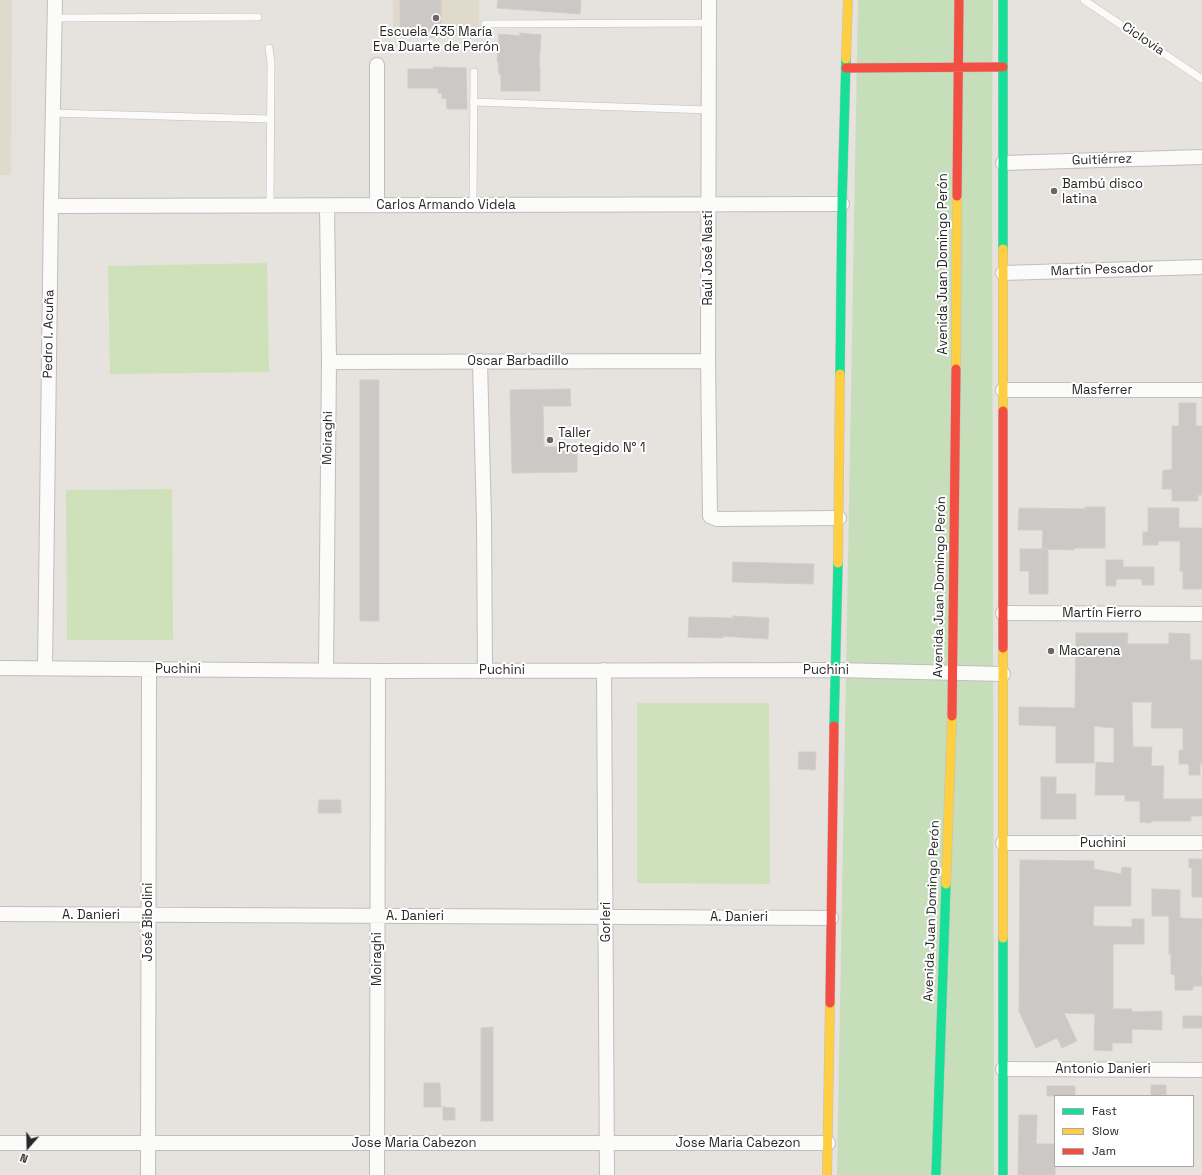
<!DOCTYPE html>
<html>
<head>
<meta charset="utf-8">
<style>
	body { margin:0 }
	#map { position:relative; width:1202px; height:1175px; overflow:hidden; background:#e6e2de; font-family:"Space Grotesk",sans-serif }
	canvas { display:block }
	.legend { position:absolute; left:1054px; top:1095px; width:140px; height:72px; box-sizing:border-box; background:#fff; border:1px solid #a9a9a9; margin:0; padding:5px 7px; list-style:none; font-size:12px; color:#272727 }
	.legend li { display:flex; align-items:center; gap:8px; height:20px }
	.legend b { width:20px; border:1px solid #a9a9a9 }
	.north { position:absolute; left:8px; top:1127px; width:40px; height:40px; -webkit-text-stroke:3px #fff; paint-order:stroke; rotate:200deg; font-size:11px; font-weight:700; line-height:16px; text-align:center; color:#272727 }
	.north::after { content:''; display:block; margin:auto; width:14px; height:18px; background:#272727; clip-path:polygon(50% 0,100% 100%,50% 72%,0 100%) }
</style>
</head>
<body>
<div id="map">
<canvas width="1202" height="1175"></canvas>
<ul class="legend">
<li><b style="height:5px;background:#16e098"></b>Fast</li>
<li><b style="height:5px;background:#ffcf43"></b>Slow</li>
<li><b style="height:5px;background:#f24e42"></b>Jam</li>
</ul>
<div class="north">N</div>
</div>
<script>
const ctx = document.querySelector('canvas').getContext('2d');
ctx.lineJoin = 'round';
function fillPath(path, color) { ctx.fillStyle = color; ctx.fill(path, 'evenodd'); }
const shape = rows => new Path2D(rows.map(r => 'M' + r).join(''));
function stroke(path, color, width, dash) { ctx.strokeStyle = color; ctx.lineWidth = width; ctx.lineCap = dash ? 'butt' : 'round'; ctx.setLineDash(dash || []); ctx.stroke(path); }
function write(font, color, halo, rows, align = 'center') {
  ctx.font = font + ' "Space Grotesk",sans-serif'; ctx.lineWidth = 4; ctx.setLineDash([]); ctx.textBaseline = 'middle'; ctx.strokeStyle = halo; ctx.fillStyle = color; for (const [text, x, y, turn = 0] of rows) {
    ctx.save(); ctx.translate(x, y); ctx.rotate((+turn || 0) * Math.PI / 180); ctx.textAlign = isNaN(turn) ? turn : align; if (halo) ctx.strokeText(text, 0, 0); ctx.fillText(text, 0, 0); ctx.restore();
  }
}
const education = shape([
	[0,0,12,0,11,175,0,175],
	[393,0,479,0,479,36,393,38]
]);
const green = shape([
	[858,0,993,0,992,129,994,1175,837,1175]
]);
const pitch = shape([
	[267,263,269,372,110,374,108,266],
	[172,489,173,640,67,640,66,490],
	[637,703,769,703,770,884,637,883]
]);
const building = shape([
	[400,0,441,0,441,37,400,37,400,0],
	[498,0,581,0,580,14,497,8,498,0],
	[520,33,541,35,539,68,540,68,540,91,501,91,501,74,499,74,498,61,497,61,499,34,520,36,520,33],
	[434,67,466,68,467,109,447,109,446,98,442,99,442,93,438,93,438,88,408,88,408,69,434,69,434,67],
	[360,380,379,380,379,621,360,621,360,380],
	[570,389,571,406,543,406,544,447,577,447,577,472,512,473,510,390,570,389],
	[1179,403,1196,403,1196,426,1202,426,1202,495,1198,495,1198,501,1172,501,1172,489,1162,489,1163,470,1172,470,1172,426,1179,426,1179,403],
	[1085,507,1105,507,1105,548,1074,548,1074,550,1042,549,1043,530,1018,530,1019,508,1085,509,1085,507],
	[1148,508,1179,508,1179,528,1202,528,1202,589,1183,589,1183,571,1180,571,1180,541,1158,541,1158,545,1143,545,1143,532,1148,532,1148,508],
	[1020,549,1048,549,1048,594,1029,594,1029,571,1020,571,1020,549],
	[1106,560,1123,560,1123,567,1154,567,1154,585,1142,585,1142,579,1116,579,1116,586,1106,586,1106,560],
	[733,562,814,564,813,584,732,582,733,562],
	[733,616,769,618,768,639,723,636,723,638,688,637,689,617,733,618,733,616],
	[1076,633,1128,633,1127,644,1169,644,1169,633,1190,634,1190,660,1202,660,1202,764,1200,764,1200,775,1189,775,1189,764,1179,764,1179,750,1183,750,1183,728,1151,728,1152,702,1132,702,1133,747,1152,747,1151,766,1164,766,1163,799,1202,799,1202,816,1191,816,1191,821,1151,821,1151,823,1140,822,1140,801,1125,801,1125,795,1095,795,1096,762,1114,763,1114,728,1094,726,1094,763,1056,763,1056,726,1019,725,1019,707,1075,708,1076,633],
	[799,752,816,752,815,770,798,769,799,752],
	[1041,777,1056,777,1056,794,1076,794,1076,819,1041,819,1041,777],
	[319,800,341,800,341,813,318,813,319,800],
	[1189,859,1202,859,1202,897,1192,897,1192,868,1189,868,1189,859],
	[1020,860,1094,861,1094,869,1121,874,1122,867,1131,868,1131,906,1094,906,1093,926,1132,927,1132,919,1144,919,1144,944,1113,944,1113,1009,1132,1009,1132,1012,1162,1011,1162,1030,1132,1029,1132,1043,1112,1043,1112,1051,1094,1050,1095,1014,1064,1013,1077,1041,1062,1048,1057,1038,1036,1048,1019,1011,1020,860],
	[1152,889,1180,890,1180,918,1202,919,1201,975,1202,975,1202,986,1193,986,1193,990,1175,990,1175,975,1171,974,1171,954,1169,954,1169,916,1152,916,1152,889],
	[1183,1016,1202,1016,1202,1028,1183,1028,1183,1016],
	[493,1027,493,1121,481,1121,481,1028,493,1027],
	[424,1083,440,1083,441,1107,424,1107,424,1083],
	[1151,1085,1166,1085,1166,1096,1151,1096,1151,1085],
	[1047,1086,1075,1086,1075,1096,1047,1096,1047,1086],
	[443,1107,455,1108,455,1120,443,1120,443,1107],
	[1019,1115,1037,1115,1036,1144,1055,1144,1055,1175,1018,1175,1019,1115]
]);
const lane = shape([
	[1084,0,1202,79],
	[55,18,258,17],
	[485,24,709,23],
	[269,48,271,63,270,205],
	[473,102,709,110],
	[52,113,270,119],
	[473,205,474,72]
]);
const street = shape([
	[709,0,708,361,710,516,717,519,839,518],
	[1003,163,1202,157],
	[377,205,377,65],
	[51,206,842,204],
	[1003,273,1202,267],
	[480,361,484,521,485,670],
	[329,362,708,361],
	[1003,390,1202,390],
	[1003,613,1202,614],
	[0,668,378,671,835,670,1003,674],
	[45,668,51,206,55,0],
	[326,670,329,362,327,206],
	[604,670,607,1175],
	[1003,843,1202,843],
	[0,914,831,918],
	[1003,1069,1202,1070],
	[0,1143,828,1143],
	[148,1175,149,669],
	[377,1175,378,671]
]);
const fast = shape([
	[1003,0,1003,249],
	[840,374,842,204,846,59],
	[834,726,838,563],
	[1003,938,1003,1175],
	[936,1175,946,884]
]);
const slow = shape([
	[846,59,848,0],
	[1003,249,1003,411],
	[956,369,957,196],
	[838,563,840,374],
	[1003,648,1003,938],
	[946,884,952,716],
	[827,1175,830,1003]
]);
const jam = shape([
	[846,68,1003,67],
	[957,196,959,0],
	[1003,411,1003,648],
	[952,716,956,369],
	[830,1003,834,726]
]);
const markers = [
	[436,18,4,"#6a6867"],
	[1054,191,4,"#6a6867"],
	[550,440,4,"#6a6867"],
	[1051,651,4,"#6a6867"]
];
const poiNames = [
	["Escuela 435 María",436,32,"center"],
	["Eva Duarte de Perón",436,47,"center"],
	["Bambú disco",1062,184],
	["latina",1062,199],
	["Taller",558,433],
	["Protegido N° 1",558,448],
	["Macarena",1059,651]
];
const streetNames = [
	["Ciclovia",1143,39,34],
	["Guitiérrez",1102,160,-2],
	["Carlos Armando Videla",446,205],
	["Raúl José Nasti",708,258,-90],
	["Avenida Juan Domingo Perón",943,264,-90],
	["Martín Pescador",1102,270,-2],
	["Pedro I. Acuña",49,334,-89],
	["Oscar Barbadillo",518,361],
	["Masferrer",1102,390],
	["Moiraghi",328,438,-89],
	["Avenida Juan Domingo Perón",940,587,-89],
	["Martín Fierro",1102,613],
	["Puchini",178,669],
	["Puchini",502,670],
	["Puchini",826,670],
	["Puchini",1103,843],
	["Avenida Juan Domingo Perón",932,911,-88],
	["A. Danieri",91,915],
	["A. Danieri",415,916],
	["A. Danieri",739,917],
	["José Bibolini",148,922,-90],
	["Gorleri",606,922,-90],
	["Moiraghi",377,959,-90],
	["Antonio Danieri",1103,1069],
	["Jose Maria Cabezon",414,1143],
	["Jose Maria Cabezon",738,1143]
];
fillPath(education, '#e0dacd');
fillPath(green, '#c7deba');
fillPath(pitch, '#cfe1b8');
fillPath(building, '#cbc8c5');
stroke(building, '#d0ceca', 1);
stroke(lane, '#c0bebf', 8);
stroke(street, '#c0bebf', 16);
stroke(fast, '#c0bebf', 10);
stroke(slow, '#c0bebf', 10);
stroke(jam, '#c0bebf', 10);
stroke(lane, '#fbfbfa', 7);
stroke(street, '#fbfbfa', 14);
stroke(fast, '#16e098', 9);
stroke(slow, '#ffcf43', 9);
stroke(jam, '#f24e42', 9);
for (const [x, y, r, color] of markers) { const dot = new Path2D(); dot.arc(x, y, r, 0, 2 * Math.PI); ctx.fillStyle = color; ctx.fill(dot); stroke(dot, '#fff', 1.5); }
write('13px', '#272727', '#fff', poiNames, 'left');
write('13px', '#272727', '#fff', streetNames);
</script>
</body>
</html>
